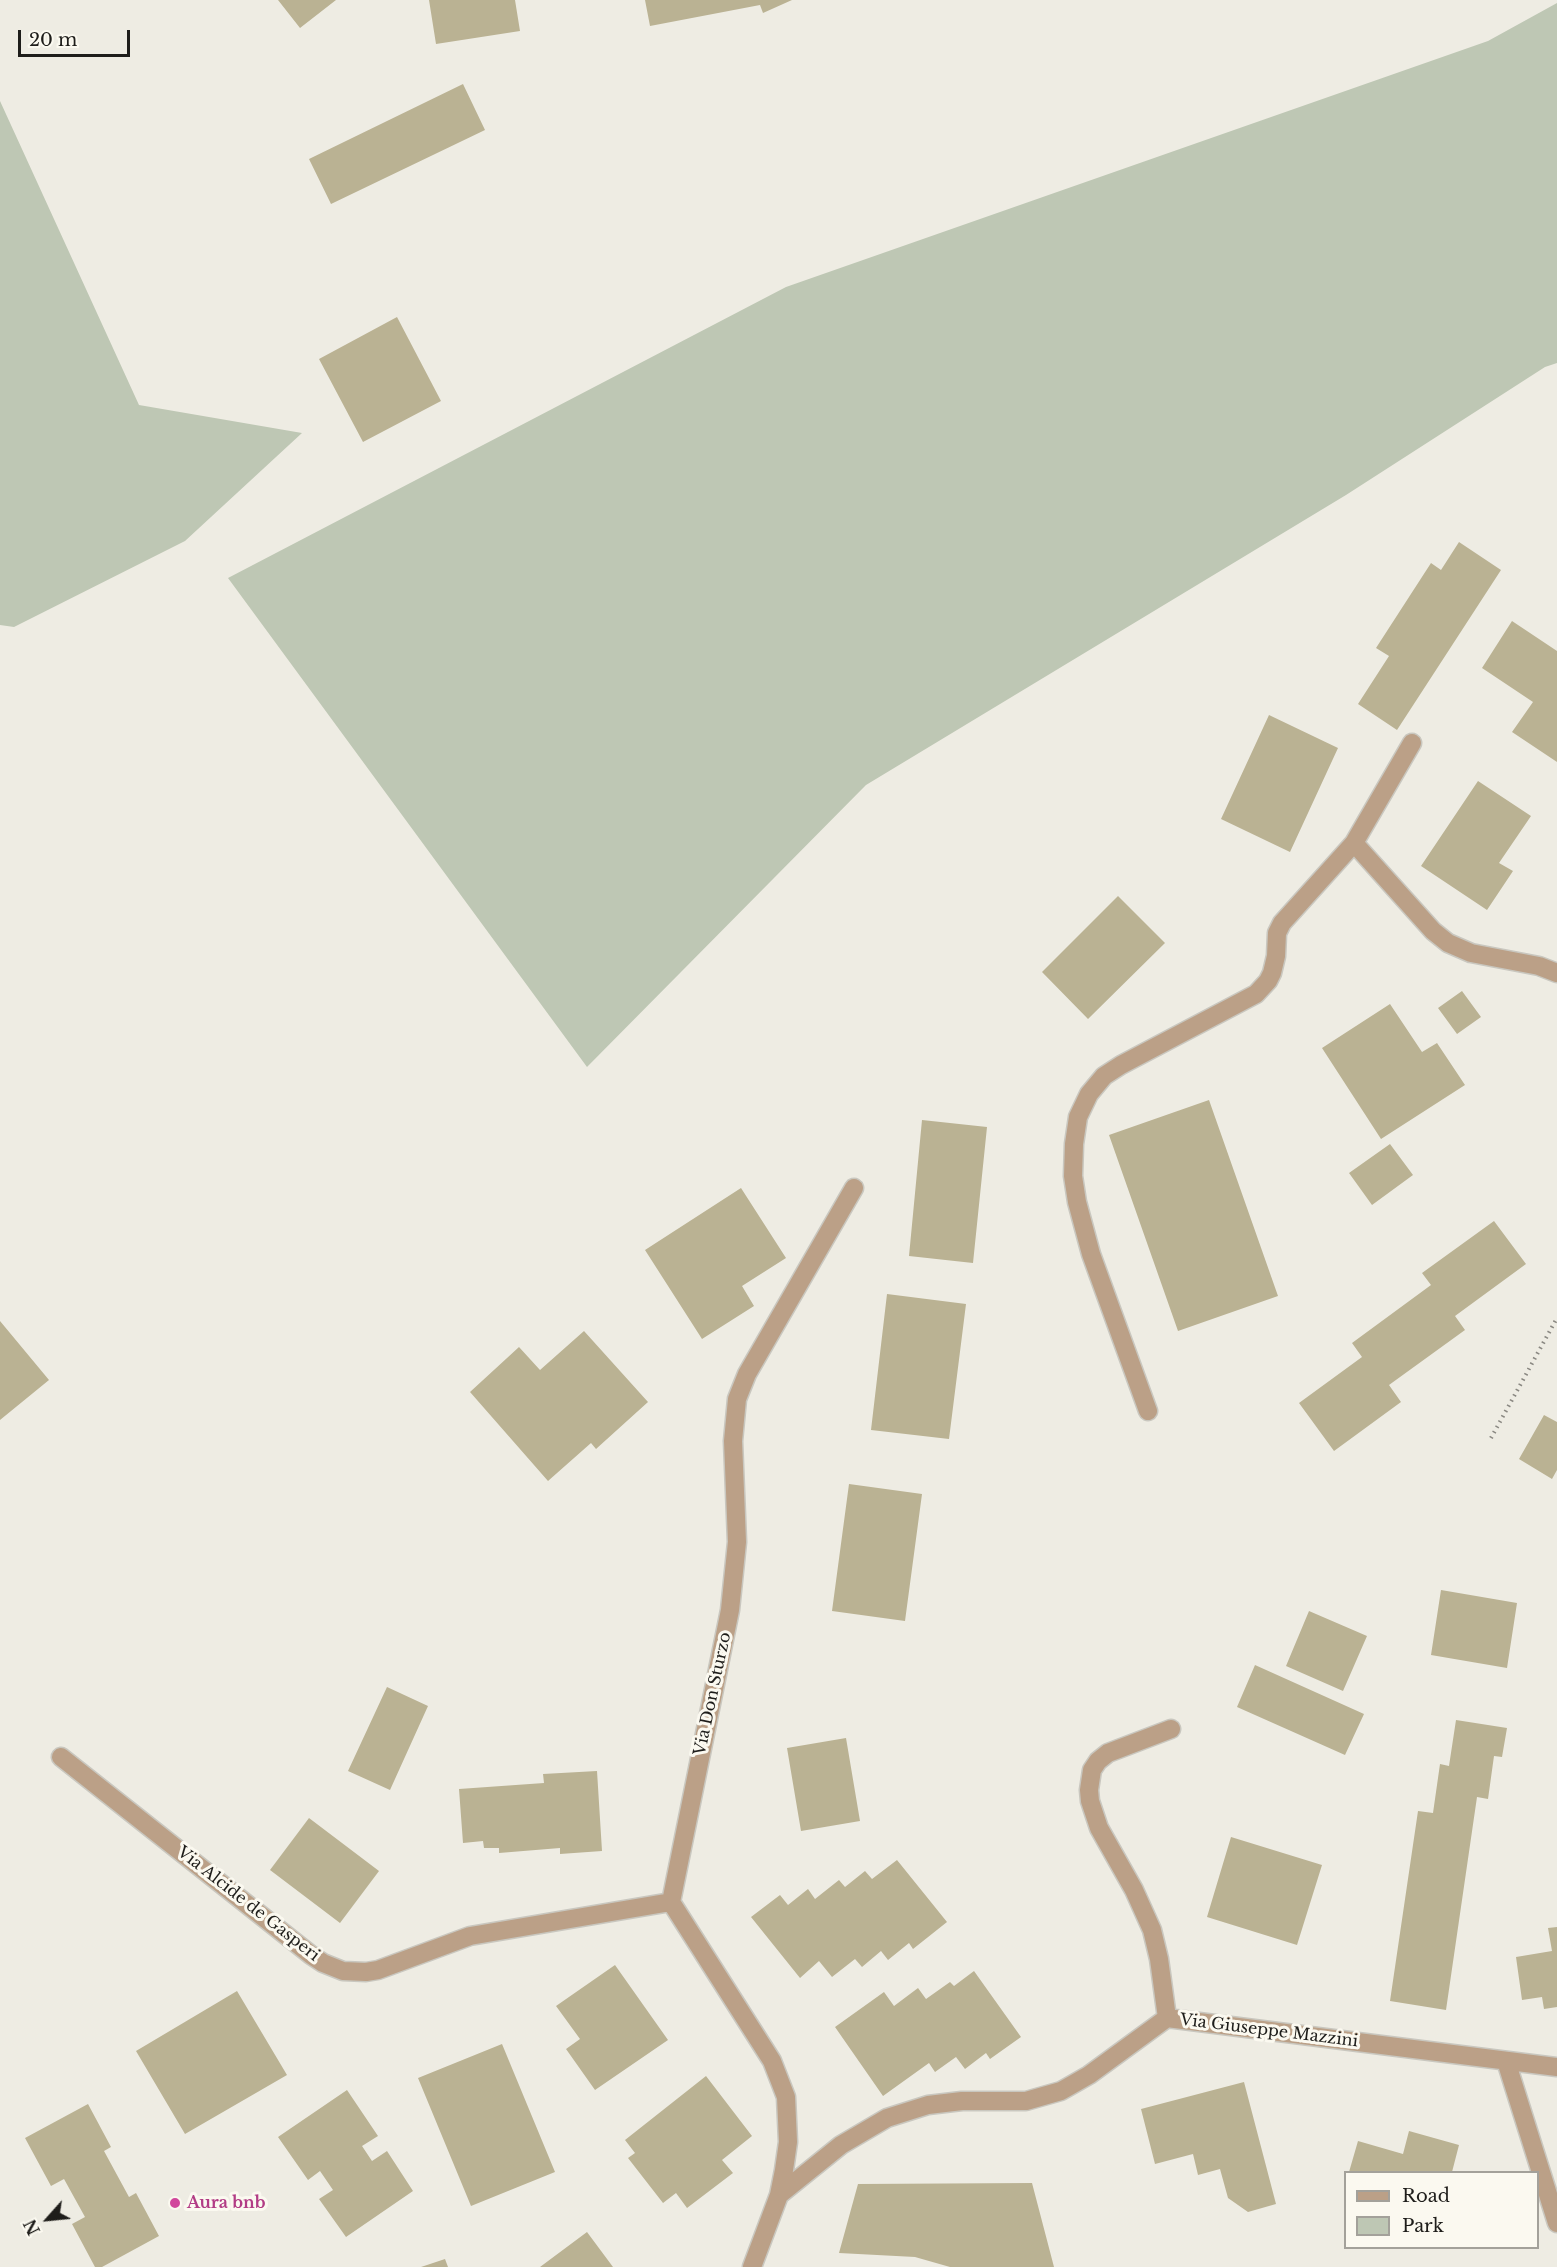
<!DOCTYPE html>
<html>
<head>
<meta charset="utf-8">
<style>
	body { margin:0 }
	#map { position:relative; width:1557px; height:2267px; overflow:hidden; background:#eeece3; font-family:"Libre Baskerville",serif }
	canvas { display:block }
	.legend { position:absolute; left:1344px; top:2171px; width:195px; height:78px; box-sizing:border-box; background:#fbf9f0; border:2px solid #a3a19a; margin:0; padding:8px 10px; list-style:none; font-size:18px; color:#1e1d1a }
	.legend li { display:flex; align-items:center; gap:12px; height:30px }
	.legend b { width:30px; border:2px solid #a3a19a }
	.north { position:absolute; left:18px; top:2189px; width:60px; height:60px; -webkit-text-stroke:4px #fbf9f0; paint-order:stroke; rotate:243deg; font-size:16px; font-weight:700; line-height:24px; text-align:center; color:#1e1d1a }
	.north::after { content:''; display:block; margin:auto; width:21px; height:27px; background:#1e1d1a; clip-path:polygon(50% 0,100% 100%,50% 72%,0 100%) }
	.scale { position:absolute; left:18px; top:30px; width:112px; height:27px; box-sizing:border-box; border:3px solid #1e1d1a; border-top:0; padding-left:8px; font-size:18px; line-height:21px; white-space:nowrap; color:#1e1d1a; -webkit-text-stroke:4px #fbf9f0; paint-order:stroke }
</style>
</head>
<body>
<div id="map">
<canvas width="1557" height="2267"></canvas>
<ul class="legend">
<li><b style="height:8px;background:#bba087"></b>Road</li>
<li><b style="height:16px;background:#bec7b4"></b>Park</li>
</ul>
<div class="north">N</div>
<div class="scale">20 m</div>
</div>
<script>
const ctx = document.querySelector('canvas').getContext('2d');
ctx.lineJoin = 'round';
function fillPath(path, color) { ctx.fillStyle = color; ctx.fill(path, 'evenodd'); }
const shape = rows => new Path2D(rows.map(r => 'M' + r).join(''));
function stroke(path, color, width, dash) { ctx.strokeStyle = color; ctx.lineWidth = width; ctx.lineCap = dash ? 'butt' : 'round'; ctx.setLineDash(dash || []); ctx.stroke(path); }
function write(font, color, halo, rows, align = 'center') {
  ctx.font = font + ' "Libre Baskerville",serif'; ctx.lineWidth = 6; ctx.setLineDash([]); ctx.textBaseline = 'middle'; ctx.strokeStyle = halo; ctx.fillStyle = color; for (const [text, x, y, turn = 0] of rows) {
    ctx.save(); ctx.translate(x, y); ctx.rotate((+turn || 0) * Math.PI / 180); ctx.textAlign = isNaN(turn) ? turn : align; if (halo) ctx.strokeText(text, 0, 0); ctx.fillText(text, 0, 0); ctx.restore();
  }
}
const green = shape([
	[1557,3,1557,363,1545,367,1346,495,866,785,587,1067,228,578,786,287,1488,41],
	[0,101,139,405,302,433,185,541,14,627,0,625]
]);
const building = shape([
	[278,0,336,0,300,28],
	[429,0,515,0,520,31,436,44],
	[645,0,792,0,763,13,760,5,650,26],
	[463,84,485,130,331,204,309,159],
	[397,317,441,401,363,442,319,359],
	[1459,542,1501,570,1397,730,1358,704,1389,656,1376,648,1431,563,1441,570],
	[1512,621,1557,651,1557,762,1512,732,1533,702,1482,668],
	[1269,715,1338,748,1290,852,1221,819],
	[1478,781,1531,816,1499,863,1513,871,1487,910,1421,866],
	[1118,896,1165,943,1088,1019,1042,972],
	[1462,991,1481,1017,1457,1034,1438,1008],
	[1390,1004,1422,1052,1437,1043,1465,1085,1381,1139,1322,1048],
	[1209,1100,1278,1296,1178,1331,1109,1135],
	[922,1120,987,1127,973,1263,909,1256],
	[1390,1144,1413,1175,1372,1205,1349,1173],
	[741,1188,786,1258,742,1286,754,1306,702,1339,645,1250],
	[1494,1221,1526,1264,1455,1316,1465,1330,1389,1385,1401,1402,1334,1451,1299,1403,1362,1357,1352,1343,1431,1285,1422,1273],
	[887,1294,966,1304,949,1439,871,1430],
	[0,1321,49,1380,0,1420],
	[584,1331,648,1402,596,1449,591,1443,548,1481,470,1392,519,1347,540,1370],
	[1544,1415,1557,1422,1557,1470,1552,1479,1519,1459],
	[849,1484,922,1494,905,1621,832,1611],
	[1441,1590,1517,1603,1507,1668,1431,1655],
	[1309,1611,1367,1636,1343,1691,1286,1666],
	[1255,1665,1364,1714,1345,1755,1237,1707],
	[387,1687,428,1706,390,1790,348,1771],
	[1456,1720,1507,1728,1502,1757,1494,1756,1488,1799,1477,1797,1446,2010,1390,2001,1418,1811,1433,1813,1440,1764,1449,1766],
	[846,1738,860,1821,801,1831,787,1748],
	[597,1771,602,1851,560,1854,560,1848,499,1853,499,1848,484,1848,483,1841,463,1843,459,1789,544,1783,543,1774],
	[309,1818,379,1871,340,1923,270,1870],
	[1231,1837,1322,1865,1297,1945,1207,1917],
	[897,1860,947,1922,913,1949,909,1943,888,1960,881,1951,862,1967,855,1959,832,1977,819,1961,800,1978,751,1917,780,1895,788,1905,808,1889,815,1899,839,1880,845,1887,865,1871,872,1879],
	[1557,1927,1557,2007,1544,2009,1542,1997,1522,2000,1516,1957,1552,1951,1548,1928],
	[615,1965,668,2040,595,2090,566,2049,580,2039,556,2006],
	[974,1971,1021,2037,990,2059,986,2053,965,2069,956,2057,935,2072,929,2063,883,2096,835,2027,884,1992,894,2006,918,1988,926,1999,950,1982,954,1986],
	[237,1991,287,2075,185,2134,136,2051],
	[502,2044,555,2172,471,2206,418,2078],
	[706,2076,752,2136,722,2160,733,2173,687,2208,676,2193,663,2203,628,2158,635,2153,625,2140],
	[1244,2082,1276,2204,1248,2212,1228,2198,1220,2169,1198,2175,1193,2154,1155,2164,1141,2109],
	[347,2090,378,2136,362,2146,372,2161,387,2151,413,2191,346,2237,319,2199,333,2190,320,2171,308,2180,278,2137],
	[88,2104,111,2147,104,2151,129,2197,136,2193,159,2236,102,2267,95,2267,72,2224,85,2217,64,2179,51,2186,25,2138],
	[1409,2131,1459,2145,1452,2172,1349,2172,1358,2141,1403,2154],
	[1032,2183,1054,2267,950,2267,915,2257,839,2253,858,2184],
	[587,2232,613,2267,540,2267],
	[445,2259,448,2267,421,2267]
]);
const path = shape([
	[1491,1438,1557,1318]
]);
const minor = shape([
	[1354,843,1412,743],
	[1148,1411,1091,1254,1077,1202,1073,1176,1074,1144,1078,1117,1089,1094,1104,1076,1121,1065,1256,994,1268,981,1272,973,1276,956,1277,933,1282,923,1354,843,1433,931,1448,943,1471,953,1539,966,1557,973],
	[61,1757,311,1955,323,1963,343,1971,366,1972,378,1970,470,1936,671,1902],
	[1167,2018,1159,1959,1152,1930,1134,1890,1099,1828,1090,1801,1089,1790,1092,1770,1098,1761,1108,1753,1171,1729],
	[1506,2061,1557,2223],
	[779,2195,841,2145,887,2118,928,2105,962,2101,1026,2101,1061,2091,1089,2075,1167,2018,1557,2067],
	[752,2267,779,2195,784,2170,788,2142,786,2097,772,2061,671,1902,730,1610,737,1542,733,1441,737,1399,747,1374,854,1188]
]);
const markers = [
	[175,2203,6,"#d1479c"]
];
const streetNames = [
	["Via Don Sturzo",713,1694,-78],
	["Via Alcide de Gasperi",248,1904,38],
	["Via Giuseppe Mazzini",1269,2031,7]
];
const hotelNames = [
	["Aura bnb",187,2203]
];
fillPath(green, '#bec7b4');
fillPath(building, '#bab293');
stroke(minor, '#c9c7bf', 21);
stroke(path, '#8a8882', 4, [1.5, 4.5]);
stroke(minor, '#bba087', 18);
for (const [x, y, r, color] of markers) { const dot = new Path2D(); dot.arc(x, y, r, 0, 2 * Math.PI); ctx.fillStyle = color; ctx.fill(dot); stroke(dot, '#fbf9f0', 2); }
write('16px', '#1e1d1a', '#fbf9f0', streetNames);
write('bold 16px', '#b23c85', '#fbf9f0', hotelNames, 'left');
</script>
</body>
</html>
